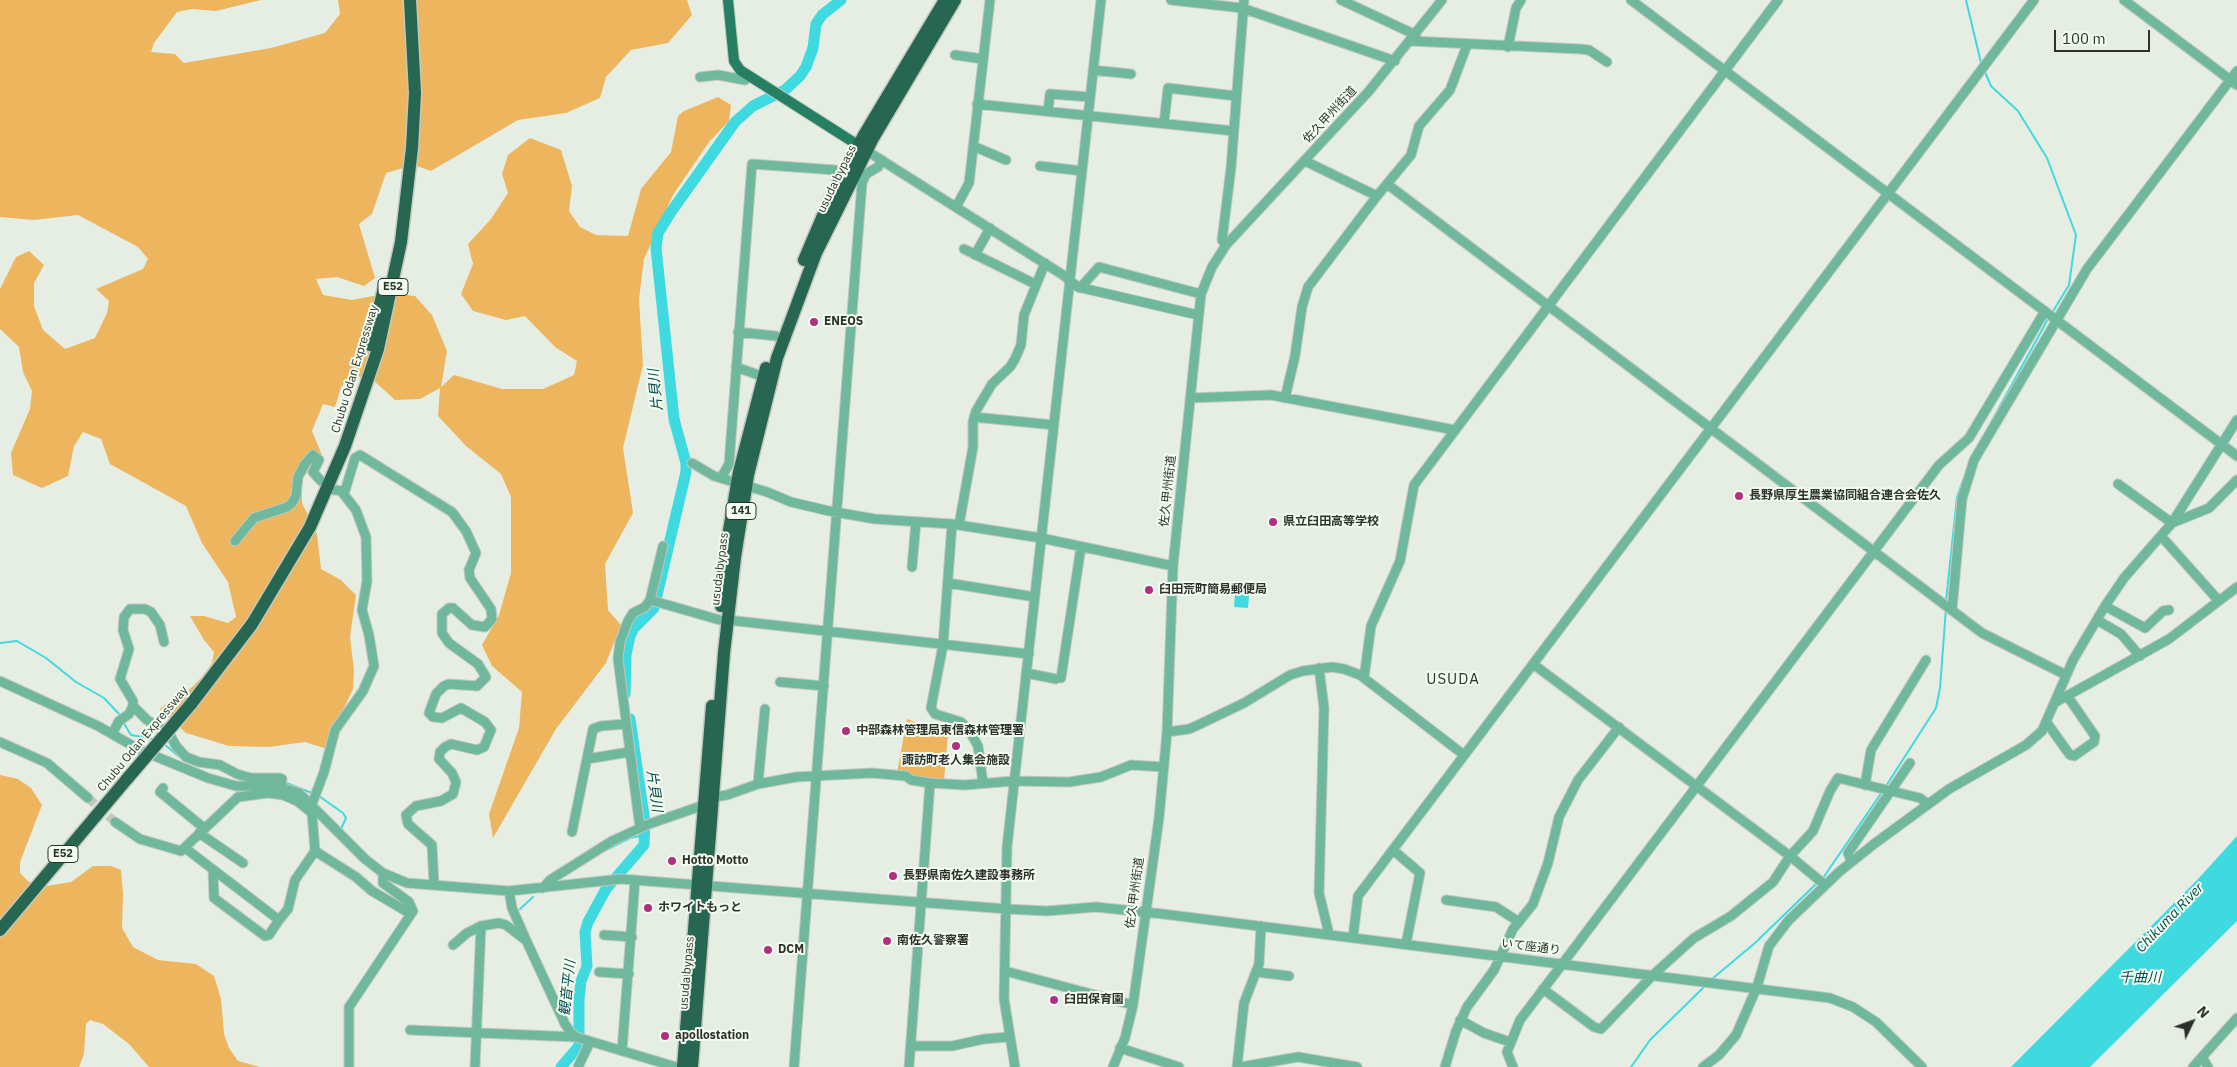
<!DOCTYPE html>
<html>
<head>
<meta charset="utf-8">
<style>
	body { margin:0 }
	#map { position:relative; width:2237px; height:1067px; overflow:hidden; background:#e6eee3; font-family:"IBM Plex Sans",sans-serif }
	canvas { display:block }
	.north { position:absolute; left:2167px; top:997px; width:50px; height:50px; -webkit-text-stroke:4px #f3fcf0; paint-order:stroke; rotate:48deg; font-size:14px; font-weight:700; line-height:20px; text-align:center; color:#2d312c }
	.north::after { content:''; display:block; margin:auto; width:18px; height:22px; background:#2d312c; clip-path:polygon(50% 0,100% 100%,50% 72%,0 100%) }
	.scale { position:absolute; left:2054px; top:30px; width:96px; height:22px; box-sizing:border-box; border:2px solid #2d312c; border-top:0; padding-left:6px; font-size:15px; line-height:18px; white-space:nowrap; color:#2d312c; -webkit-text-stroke:4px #f3fcf0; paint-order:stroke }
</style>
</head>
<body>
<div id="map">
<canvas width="2237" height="1067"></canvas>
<div class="north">N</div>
<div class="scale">100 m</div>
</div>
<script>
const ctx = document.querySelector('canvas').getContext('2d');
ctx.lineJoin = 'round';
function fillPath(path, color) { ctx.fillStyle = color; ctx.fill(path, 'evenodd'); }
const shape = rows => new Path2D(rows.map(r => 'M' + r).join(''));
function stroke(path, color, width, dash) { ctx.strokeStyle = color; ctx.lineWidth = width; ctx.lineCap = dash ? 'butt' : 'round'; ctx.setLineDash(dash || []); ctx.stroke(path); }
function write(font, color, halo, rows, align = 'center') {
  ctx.font = font + ' "IBM Plex Sans","Noto Sans JP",sans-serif'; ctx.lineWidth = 4; ctx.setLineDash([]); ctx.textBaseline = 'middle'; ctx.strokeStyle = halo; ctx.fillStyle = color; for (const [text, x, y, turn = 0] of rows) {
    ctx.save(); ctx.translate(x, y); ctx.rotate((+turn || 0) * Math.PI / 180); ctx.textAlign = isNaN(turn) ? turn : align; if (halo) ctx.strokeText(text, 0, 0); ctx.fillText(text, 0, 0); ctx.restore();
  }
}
const green = shape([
	[0,0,261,0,216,11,192,9,177,12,154,43,151,52,175,54,184,63,271,48,325,33,340,14,338,0,687,0,692,15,668,43,631,50,606,77,600,98,566,113,518,120,431,171,414,165,386,173,372,214,359,224,375,278,364,286,337,277,316,279,323,295,352,300,389,293,415,296,432,315,447,351,441,387,454,375,502,389,543,389,574,375,577,361,555,347,525,316,506,320,473,311,461,294,473,264,468,244,491,219,508,193,502,174,508,155,530,138,561,150,572,186,569,211,580,227,596,235,628,236,641,189,671,152,678,116,684,111,718,97,731,105,729,121,709,142,673,195,644,259,639,299,643,365,623,448,633,513,605,564,608,610,621,625,606,663,556,729,493,838,489,814,519,728,522,692,492,666,482,645,499,615,511,573,511,497,501,474,466,446,438,416,440,388,420,399,395,400,373,380,352,375,341,387,335,407,323,404,312,431,323,458,302,478,302,503,317,534,321,569,341,580,356,595,350,637,354,670,353,689,340,717,333,742,324,748,305,742,269,747,229,746,186,733,160,709,172,699,185,694,202,677,212,663,214,652,204,640,190,616,204,616,228,623,236,617,228,582,202,543,186,506,110,464,101,439,83,432,74,446,68,476,42,488,13,475,11,453,30,409,32,391,23,372,19,347,0,329,0,289,16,257,29,251,44,265,34,283,34,306,43,330,65,349,95,338,107,313,109,301,96,289,143,269,148,259,138,247,78,215,34,220,0,217],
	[907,719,948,734,944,781,897,773],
	[0,775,18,779,31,788,42,805,20,862,20,873,28,881,40,887,71,882,93,866,111,866,121,870,123,894,122,928,133,947,158,960,196,964,214,976,221,999,224,1034,229,1048,238,1061,260,1067,149,1067,129,1044,103,1024,90,1020,86,1024,84,1054,79,1067,0,1067]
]);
const water = shape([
	[1236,583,1250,584,1248,608,1234,607],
	[2237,836,2237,921,2090,1067,2011,1067,2198,879]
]);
const stream = shape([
	[1966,0,1981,63],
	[1985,72,1991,86,2018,111,2047,158,2076,235,2069,285,2052,313],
	[1978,446,2048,319],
	[1946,601,1957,497,1963,480],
	[0,643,17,641,46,658,76,682,104,698,120,715],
	[123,722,131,735,153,739],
	[164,744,182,759],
	[284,782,312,793],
	[1886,786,1936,708,1940,688,1946,608],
	[319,796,343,813,346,818,341,829],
	[606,850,630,838,645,835],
	[566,875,583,864],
	[1823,878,1882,792],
	[520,909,533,897],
	[1712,979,1755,943,1817,883],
	[1631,1067,1650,1040,1705,986]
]);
const river = shape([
	[625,694,626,655,630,636,634,628,654,608,686,472,686,463,674,419,656,248,658,233,671,212,735,122,753,106,785,90,800,76,806,67,813,48,816,24,822,15,841,0],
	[561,1067,579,1046,579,1000,581,981,587,966,585,932,588,922,606,889,644,845,645,823,630,719]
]);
const minorTunnel = shape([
	[88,798,115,822]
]);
const minor = shape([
	[1171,0,1242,8,1395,61],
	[1341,0,1416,35],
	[1631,0,2237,456],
	[2124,0,2237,85],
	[1411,41,1580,49,1589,50,1607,62],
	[1508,47,1516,8,1521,0],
	[955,55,983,59],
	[1093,70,1131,74],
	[700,77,718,75,745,80,749,77],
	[977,104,1234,131],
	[1048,111,1050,94,1090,97],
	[1164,123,1168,88,1236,96],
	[973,146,1006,160],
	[867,151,1063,275,1078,287,1198,315],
	[1305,161,1377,196],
	[1040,166,1082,171],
	[1387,184,1982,633,2066,675],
	[956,207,969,183,970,175,990,0],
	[1226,245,1222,240,1231,168,1244,0],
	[964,249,1035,284],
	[975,255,990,228],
	[1080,288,1099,267,1201,294],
	[738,332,776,336],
	[736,367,764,377],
	[1190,398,1271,395,1455,430],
	[1285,398,1295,356,1302,307,1308,287,1377,196,1411,155,1419,126,1450,90,1467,45],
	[974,417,1054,425],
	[692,463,714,476,767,492,791,502,829,511,875,519,952,524,1041,538,1173,566],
	[721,478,729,464,752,164,835,170,843,174],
	[2118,484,2172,523,2209,508,2237,480],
	[334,490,345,491,355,458,360,455,452,512,466,531,476,553,469,570,470,578,491,609,492,619,485,627,472,625,453,608,449,608,442,614,442,633,449,643,478,664,486,677,477,686,449,684,444,686,436,694,429,713,433,717,442,718,461,708,485,722,491,730,484,747,477,750,451,744,445,747,440,752,439,759,452,773,456,782,453,794,441,801,416,806,406,815,408,824,432,845,434,885],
	[952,524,943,645,931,708,935,714,961,722,969,730,978,746,983,783],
	[959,525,973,447,973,422,976,411,992,384,1010,367,1015,359,1021,345,1024,315,1045,263],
	[2161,536,2219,601],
	[235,541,254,518,287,507,292,503,296,496,298,477,305,464,313,455,319,460,313,472,321,481],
	[912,567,916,522],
	[948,583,1035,597],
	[650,600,720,620],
	[2105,606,2145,628,2163,611,2169,610],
	[1952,610,1962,499,1974,460,2087,269,2237,71],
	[728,620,1029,654],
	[2097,620,2121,634,2140,656],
	[1533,664,1790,856,1825,885],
	[1319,668,1324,708,1319,893,1329,934],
	[1026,673,1056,679],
	[1061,678,1081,547],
	[1364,678,1371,626,1400,561,1414,485,1778,0],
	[0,681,98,726,140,750,208,778,236,786,277,786,299,793,365,859,383,873,407,883,509,891,621,879,1007,909,1047,911,1096,907,1163,914,1830,998,1853,1007,1876,1022,1922,1067],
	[780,682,824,686],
	[2056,702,2169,639,2237,587],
	[133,706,147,720,169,733,176,746,186,757,199,762,220,765,237,774,251,778,280,778,282,779,281,787],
	[2047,723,2070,755,2074,756,2094,742,2095,736,2068,697],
	[1167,732,1189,729,1196,726,1244,703,1290,675,1303,671,1332,667,1344,669,1360,675,1464,755],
	[112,734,119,721,129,714,133,706,133,701,120,679,129,649,123,630,124,617,130,609,145,609,151,612,160,625,164,642],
	[0,742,47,763,88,798],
	[587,759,629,752],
	[758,784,765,709],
	[1865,785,1871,750,1926,660],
	[163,788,160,792,204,828],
	[714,797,727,795,758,784,796,777,872,773,906,776,911,780,930,783,965,785,1014,781,1069,782,1101,777,1131,765,1164,767],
	[312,804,324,772,335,730,363,691,374,666,369,635,362,610,367,581,366,537,356,510,342,492],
	[115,822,140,839,181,851,238,797,268,793,283,795,297,801,312,813,315,851,356,877,372,891,411,914],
	[640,828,618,659,620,642,628,621,633,613,645,607,650,600,663,546],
	[572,832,593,729,601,726,625,724],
	[199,833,243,863],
	[185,848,279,920,288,909,295,880,315,851],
	[1393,850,1420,873,1406,944],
	[1851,861,1848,853,1910,763],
	[213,870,214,898,265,936,269,935,279,920],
	[543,888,550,880,612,841,649,824,704,805],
	[509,891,512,908,526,940,565,1024,571,1033,576,1037,676,1067],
	[1446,900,1496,907,1519,922],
	[604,935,632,937],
	[1353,937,1358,896,2034,0],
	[453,945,467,933,481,926],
	[1005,971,1133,1005],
	[599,972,629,974],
	[1256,972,1289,976],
	[1543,989,1594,1027,1601,1029,1654,974,1694,938,1731,916,1773,882,1790,856,1813,831,1830,791,1838,778,1920,798,1928,804],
	[1460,1020,1484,1033,1510,1042],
	[410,1030,576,1037],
	[911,1046,952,1046,984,1039,1009,1037],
	[1120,1048,1179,1067],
	[622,1051,635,880],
	[2202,1057,2208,1067],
	[349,1067,349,1007,413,911,409,902,383,883,383,873],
	[475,1067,481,926,499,923,506,925,524,939],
	[578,1067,590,1042],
	[794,1067,862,183,866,174,878,167,882,160],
	[909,1067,930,783],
	[1015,1067,1004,999,1007,847,1101,0],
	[1113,1067,1125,1038,1133,1005,1159,818,1167,732,1173,566,1201,294,1212,267,1226,245,1369,91,1442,0],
	[1237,1067,1244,1003,1259,964,1261,926],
	[1241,1067,1298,1057,1357,1067],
	[1445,1067,1456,1031,1467,1007,1494,970,1513,929,1533,904,1548,863,1559,817,1578,780,1619,727],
	[1513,1067,1507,1052,1520,1020,1939,465,1969,438,2045,311],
	[1703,1067,1719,1055,1736,1035,1757,987,1769,946,1788,921,1839,872,1874,844,1949,789,2026,745,2042,731,2073,660,2105,606,2124,578,2172,523,2237,420],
	[2193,1067,2237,1018]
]);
const major = shape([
	[728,0,733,51,734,61,740,70,864,149]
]);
const highway = shape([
	[804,260,830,199,864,135,945,0],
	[370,345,385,284],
	[721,606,725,554,739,472,766,368],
	[191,704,252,624,310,527,345,446,378,349,401,242,412,148,415,93,410,0],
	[0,930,127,779],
	[683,1067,712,706],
	[692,1067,724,653,735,557,748,475,777,358,816,253,872,140,955,0]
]);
const highwayBridge = shape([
	[127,779,191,704]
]);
const markers = [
	[814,322,5,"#af307f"],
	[1739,496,5,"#af307f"],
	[1273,522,5,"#af307f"],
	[1149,590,5,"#af307f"],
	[846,731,5,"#af307f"],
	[956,746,5,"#af307f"],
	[672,861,5,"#af307f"],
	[893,876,5,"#af307f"],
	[648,908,5,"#af307f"],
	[887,941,5,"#af307f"],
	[768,950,5,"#af307f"],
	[1054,1000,5,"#af307f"],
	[665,1036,5,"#af307f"]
];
const shields = [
	[393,287,30],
	[741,511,30],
	[63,854,30]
];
const shieldNames = [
	["E52",393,287],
	["141",741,511],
	["E52",63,854]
];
const streetNames = [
	["佐久甲州街道",1330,115,-47],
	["usuda bypass",837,179,-64],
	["Chubu Odan Expressway",355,369,-73],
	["佐久甲州街道",1168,491,-84],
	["usuda bypass",720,569,-83],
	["Chubu Odan Expressway",143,739,-50],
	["佐久甲州街道",1135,893,-82],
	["いて座通り",1531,947,7],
	["usuda bypass",687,973,-85]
];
const poiNames = [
	["ENEOS",824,322],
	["長野県厚生農業協同組合連合会佐久",1749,496],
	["県立臼田高等学校",1283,522],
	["臼田荒町簡易郵便局",1159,590],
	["中部森林管理局東信森林管理署",856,731],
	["諏訪町老人集会施設",956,761,"center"],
	["Hotto Motto",682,861],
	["長野県南佐久建設事務所",903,876],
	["ホワイトもっと",658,908],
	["南佐久警察署",897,941],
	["DCM",778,950],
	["臼田保育園",1064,1000],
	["apollostation",675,1036]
];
const waterNames = [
	["片貝川",656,390,-96],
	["片貝川",654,791,82],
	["Chikuma River",2170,918,-46],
	["千曲川",2140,978],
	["観音平川",568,988,-84]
];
const quarterNames = [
	["USUDA",1453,680]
];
fillPath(green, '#edb65e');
fillPath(water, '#3edae0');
stroke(stream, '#3edae0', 2);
stroke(river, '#3edae0', 11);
stroke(minorTunnel, '#c1c8be', 9, [9, 4.5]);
stroke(minor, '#c1c8be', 11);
stroke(major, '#c1c8be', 12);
stroke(highway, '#c1c8be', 15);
stroke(minor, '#6fb89d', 9);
stroke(major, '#257f63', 10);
stroke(highway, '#276651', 12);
stroke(highwayBridge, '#c1c8be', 15, []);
stroke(highwayBridge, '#276651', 12);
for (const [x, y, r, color] of markers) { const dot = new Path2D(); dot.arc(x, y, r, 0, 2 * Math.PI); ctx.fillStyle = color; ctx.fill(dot); stroke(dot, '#f3fcf0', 2); }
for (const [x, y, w] of shields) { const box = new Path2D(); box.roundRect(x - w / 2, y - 8.5, w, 17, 4); ctx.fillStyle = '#f3fcf0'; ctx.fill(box); stroke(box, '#2d312c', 1); }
write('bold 11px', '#2d312c', null, shieldNames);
write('12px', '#2d312c', '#f3fcf0', streetNames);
write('bold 12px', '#2d312c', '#f3fcf0', poiNames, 'left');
write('italic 14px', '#044a4d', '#f3fcf0', waterNames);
ctx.letterSpacing = '1px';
write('15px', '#2d312c', '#f3fcf0', quarterNames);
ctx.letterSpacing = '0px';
</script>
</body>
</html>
